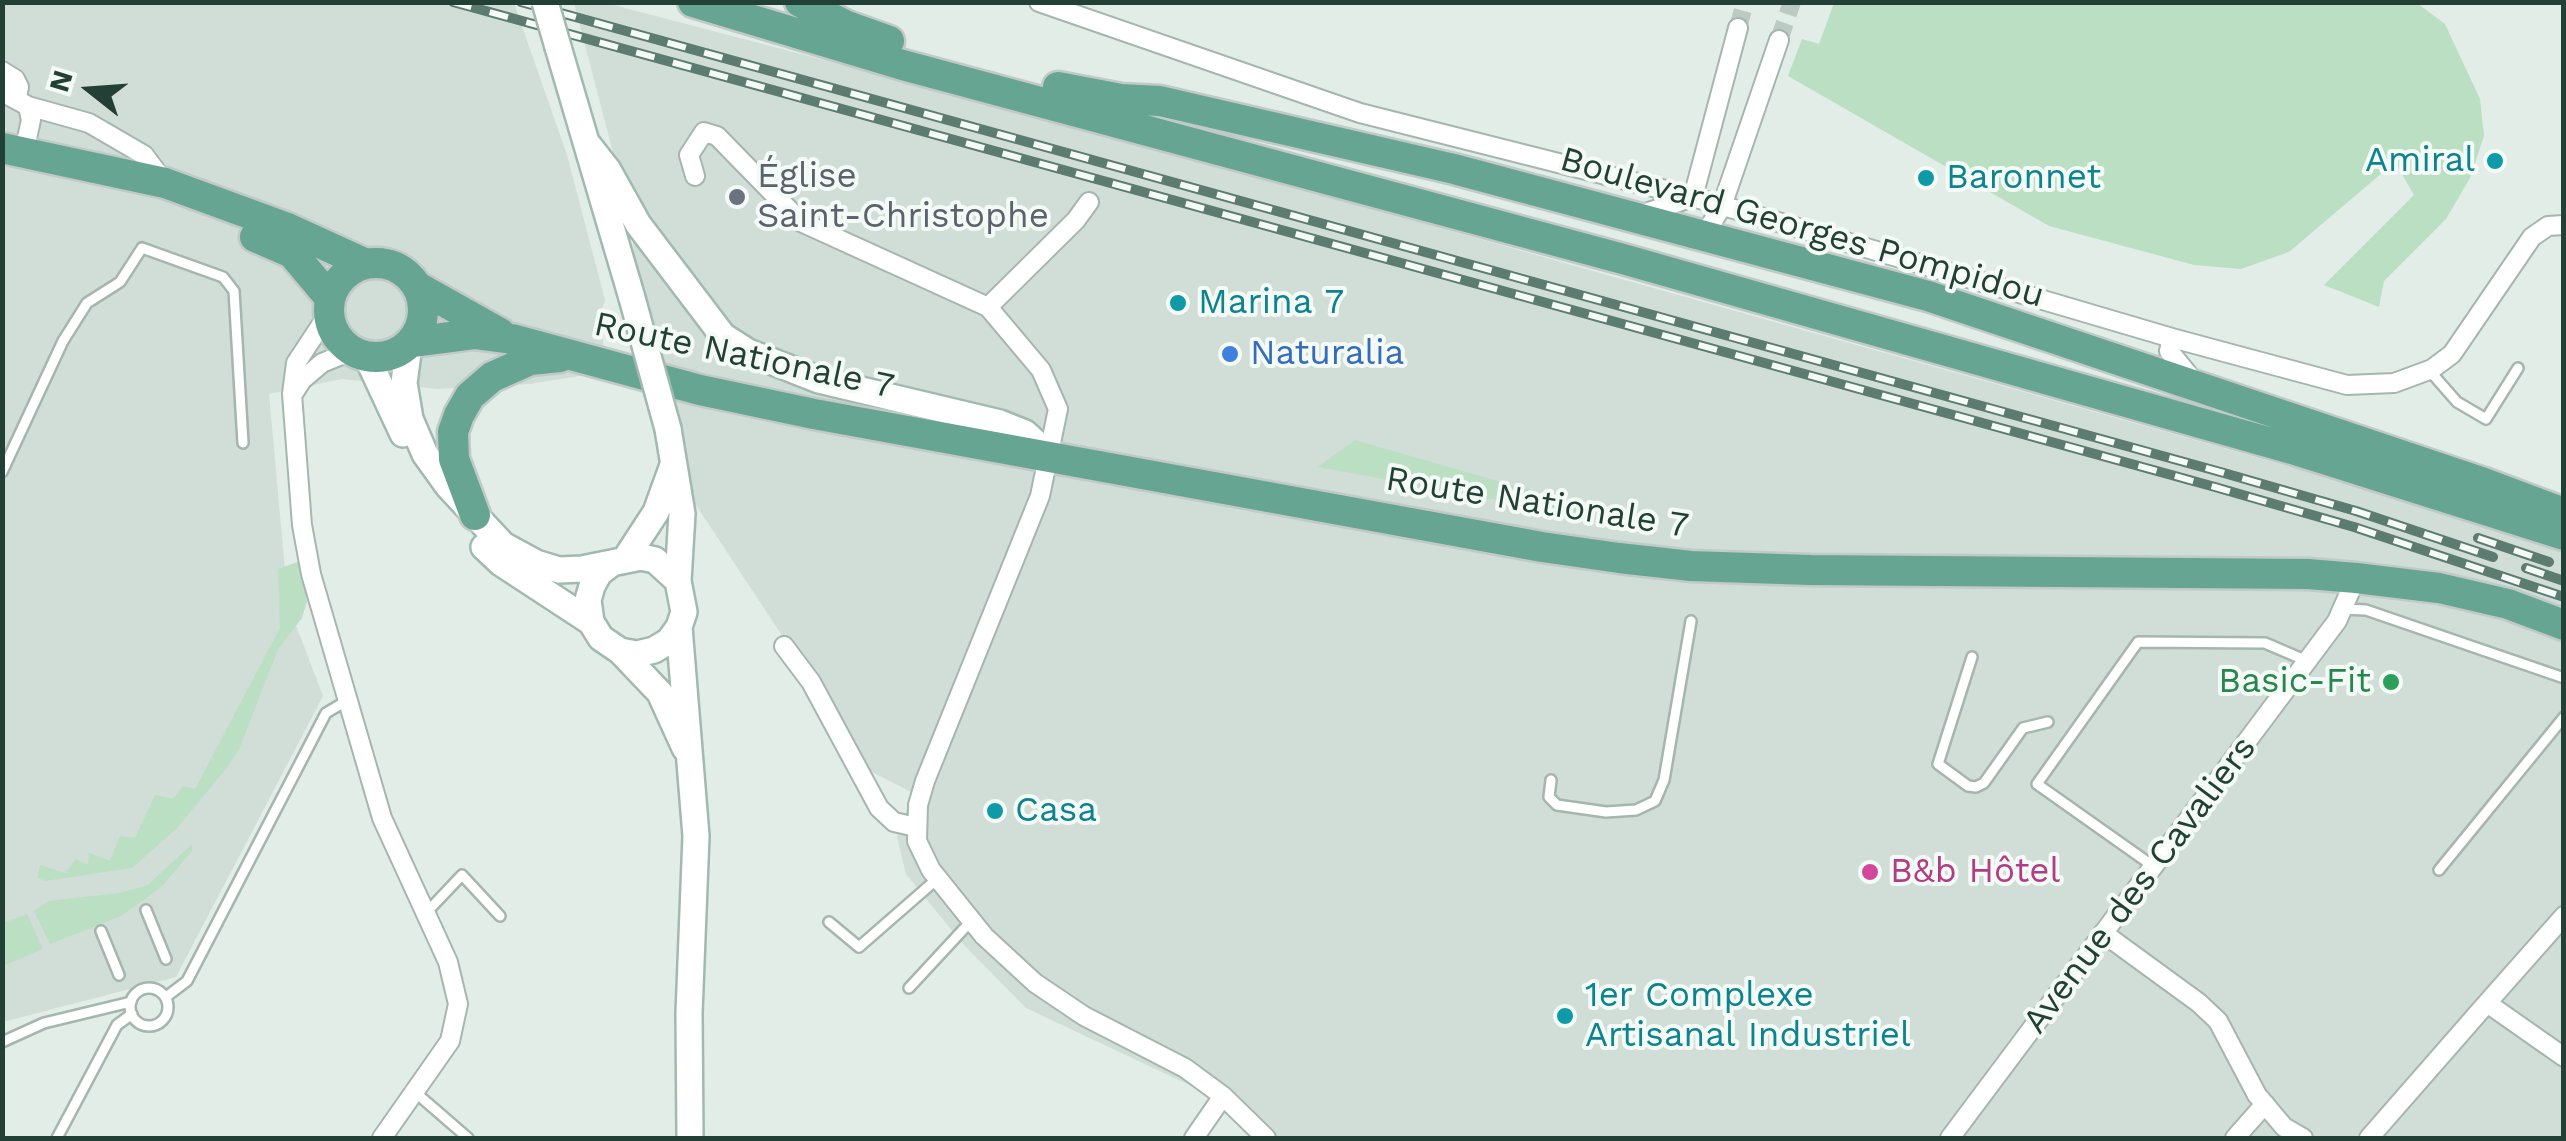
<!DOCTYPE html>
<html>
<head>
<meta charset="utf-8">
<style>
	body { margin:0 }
	#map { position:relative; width:2566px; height:1141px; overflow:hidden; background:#e3ede8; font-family:"Work Sans",sans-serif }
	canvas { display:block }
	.frame { position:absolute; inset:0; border:5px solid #224036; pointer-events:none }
	.north { position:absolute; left:40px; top:40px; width:100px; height:100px; -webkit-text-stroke:8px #f4faf6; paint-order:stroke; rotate:287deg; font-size:28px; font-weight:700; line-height:40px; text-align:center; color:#224036 }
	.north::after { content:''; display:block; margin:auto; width:35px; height:45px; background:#224036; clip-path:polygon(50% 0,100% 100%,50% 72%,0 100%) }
</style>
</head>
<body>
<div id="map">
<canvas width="2566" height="1141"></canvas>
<div class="frame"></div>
<div class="north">N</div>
</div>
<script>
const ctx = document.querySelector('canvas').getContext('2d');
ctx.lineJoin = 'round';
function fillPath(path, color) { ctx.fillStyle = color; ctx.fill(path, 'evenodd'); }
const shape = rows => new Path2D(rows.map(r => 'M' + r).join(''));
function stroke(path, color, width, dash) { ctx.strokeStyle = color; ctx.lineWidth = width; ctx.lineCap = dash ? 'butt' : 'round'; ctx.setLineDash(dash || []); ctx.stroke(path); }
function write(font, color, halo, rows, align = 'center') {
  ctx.font = font + ' "Work Sans",sans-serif'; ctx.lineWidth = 8; ctx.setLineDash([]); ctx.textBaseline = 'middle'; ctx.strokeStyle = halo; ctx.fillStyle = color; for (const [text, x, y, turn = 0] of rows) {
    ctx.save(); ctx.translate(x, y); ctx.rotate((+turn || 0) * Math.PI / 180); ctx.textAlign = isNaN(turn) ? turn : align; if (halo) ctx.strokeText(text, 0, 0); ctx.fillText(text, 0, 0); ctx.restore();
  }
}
const built = shape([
	[3,3,514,3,567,155,605,300,601,312,605,372,529,384,437,389,342,379,269,394,288,604,323,696,176,977,3,1022],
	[574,3,606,3,1095,131,2490,523,2563,553,2563,1138,1270,1138,1215,1097,1026,1008,963,944,906,874,897,837,913,793,872,772,663,455,628,210]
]);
const green = shape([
	[1834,3,2417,3,2445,24,2480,99,2484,136,2470,178,2446,219,2384,281,2379,307,2324,285,2414,195,2395,162,2289,252,2241,269,2194,265,2049,226,1788,76,1802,39,1819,44],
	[1355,440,1595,509,1593,518,1318,467],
	[300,561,307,601,302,618,278,649,240,747,229,765,177,828,132,868,45,881,38,878,40,865,65,873,76,859,88,865,89,853,110,861,120,836,135,838,155,795,173,799,183,786,195,789,280,628,278,569],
	[192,844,192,851,164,884,145,899,119,917,50,944,34,911,49,901,119,893,148,885],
	[27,914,43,949,3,966,3,923]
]);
const minorTunnel = shape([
	[1738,28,1745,2],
	[1779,40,1792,2]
]);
const service = shape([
	[2429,370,2457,402,2486,419,2518,368],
	[2,472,63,341,87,303,120,282,142,248,223,277,234,291,243,443],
	[2342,609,2366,610,2564,678],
	[1972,657,1938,764,1968,786,1976,787,1984,783,2023,728,2048,722],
	[1551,780,1549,797,1557,805,1606,812,1636,810,1655,801,1664,780,1691,621],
	[2153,866,2037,784,2138,642,2265,643,2307,661],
	[2439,870,2564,717],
	[146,910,166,959],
	[426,913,462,875,500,916],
	[829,922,859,947,937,879],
	[101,931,119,975],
	'130 1007a19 19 0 1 1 38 0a19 19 0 1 1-38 0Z',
	[909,988,972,920],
	[166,997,187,981,326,713,348,700],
	[2,1042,44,1023,131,1002],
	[416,1093,468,1138],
	[57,1138,117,1025,132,1014]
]);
const minor = shape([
	[1039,2,1360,113,1693,197,2172,338,2347,385,2394,383,2432,369,2452,354,2532,237,2548,226,2564,225],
	[2,71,15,79,19,87,17,98],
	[2,92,28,106,89,123,144,155,165,183],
	[24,152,31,120,28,106],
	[695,176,689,155,704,132,717,136,801,222,988,307,1041,370,1058,409,1040,496,925,781,918,805,917,841,931,870,984,936,1035,983,1084,1016,1185,1068,1223,1096,1266,1138],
	[1693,197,1738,28],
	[1637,216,1693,197],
	[1704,236,1722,206,1779,40],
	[988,307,1076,220,1089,202],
	[329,313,296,363,292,394,302,525,311,574,382,818,448,962,458,1004,450,1041,382,1138],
	[2172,338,2169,351,2192,379],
	[293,394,302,380,322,363,351,351],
	[784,646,811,682,879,808,894,822,916,827],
	[2103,933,2199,1003,2218,1021,2257,1095,2284,1127,2303,1138],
	[2487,1003,2564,916],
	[1194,1138,1223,1096],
	[1950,1138,2337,621,2356,578],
	[2235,1138,2265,1104],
	[2369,1138,2487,1003,2564,1057]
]);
const secondary = shape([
	[558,47,632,298],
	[586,142,608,170,638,224,723,336,748,352,819,380,1000,423,1025,433,1049,455],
	[409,345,404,383,410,419,425,454,448,486,503,545,536,563,559,570,582,569,641,557,655,560,678,581,684,612,679,627,669,641,654,650,637,654,620,651,601,638,591,622,588,600,592,586,599,573,611,564],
	[367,357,403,434],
	[668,429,682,514,678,581],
	[484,547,501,563,591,622],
	[626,558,656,512,673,465],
	[679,627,696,836,689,1013,690,1138],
	[620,651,660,693,685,748]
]);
const primary = shape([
	[693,2,899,64,1623,259,2292,449,2564,535],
	[800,2,847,26,889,41],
	[1058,87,1121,99,1160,101,1454,169,1928,296,2484,483,2564,513],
	[2,148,165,183,285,227,366,264],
	[255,237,292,253,330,298],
	'329 310a47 47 0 1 1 94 0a47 47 0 1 1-94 0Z',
	[418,287,500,333],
	[412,342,474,334,512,339,700,390,814,414,1542,547,1619,558,1691,566,1810,570,2308,574,2356,578,2439,588,2508,604,2564,625],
	[475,515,454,459,453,432,459,415,470,396,492,377,530,360,560,357]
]);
const rail = shape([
	[453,2,2215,487,2354,527,2564,597],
	[521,2,2224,473,2356,511,2493,557],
	[2478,538,2549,562],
	[2526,568,2564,581]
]);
const secondaryBridge = shape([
	[545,2,558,47],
	[632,298,668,429]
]);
const markers = [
	[2495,161,10,"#0f9aa8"],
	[1926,178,10,"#0f9aa8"],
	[737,197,10,"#6b7280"],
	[1178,303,10,"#0f9aa8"],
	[1230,354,10,"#3f7fe0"],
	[2391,682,10,"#2e9e5b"],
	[995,811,10,"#0f9aa8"],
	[1870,872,10,"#d1479c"],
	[1565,1016,10,"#0f9aa8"]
];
const cultureNames = [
	["Amiral",2475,161,"right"],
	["Baronnet",1946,178],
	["Marina 7",1198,303],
	["Casa",1015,811],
	["1er Complexe",1585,996],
	["Artisanal Industriel",1585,1036]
];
const worshipNames = [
	["Église",757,177],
	["Saint-Christophe",757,217]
];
const streetNames = [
	["Boulevard Georges Pompidou",1802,228,16],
	["Route Nationale 7",744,356,12],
	["Route Nationale 7",1537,503,9],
	["Avenue des Cavaliers",2140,885,-53]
];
const shopNames = [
	["Naturalia",1250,354]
];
const leisureNames = [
	["Basic-Fit",2371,682]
];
const hotelNames = [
	["B&b Hôtel",1890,872]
];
fillPath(built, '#d1ddd7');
fillPath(green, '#bbdfc3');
stroke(minorTunnel, '#bccac4', 18, [18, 9]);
stroke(service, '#a5b6af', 14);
stroke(minor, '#a5b6af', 22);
stroke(secondary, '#a1bab0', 30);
stroke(primary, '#c1cac7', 35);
stroke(service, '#fff', 9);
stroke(minor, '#fff', 18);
stroke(secondary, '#fff', 25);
stroke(primary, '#66a592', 30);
stroke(rail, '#5c7b71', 10);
stroke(rail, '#f4faf6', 6, [19]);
stroke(secondaryBridge, '#a1bab0', 30, []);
stroke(secondaryBridge, '#fff', 25);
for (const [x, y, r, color] of markers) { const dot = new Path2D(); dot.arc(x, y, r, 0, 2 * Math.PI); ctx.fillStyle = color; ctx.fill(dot); stroke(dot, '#f4faf6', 4); }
write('35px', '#0d838f', '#f4faf6', cultureNames, 'left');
write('35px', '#5b616d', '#f4faf6', worshipNames, 'left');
write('35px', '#224036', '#f4faf6', streetNames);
write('35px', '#366cbe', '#f4faf6', shopNames, 'left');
write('35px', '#27864d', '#f4faf6', leisureNames, 'right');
write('35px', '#b23c85', '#f4faf6', hotelNames, 'left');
</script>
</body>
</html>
